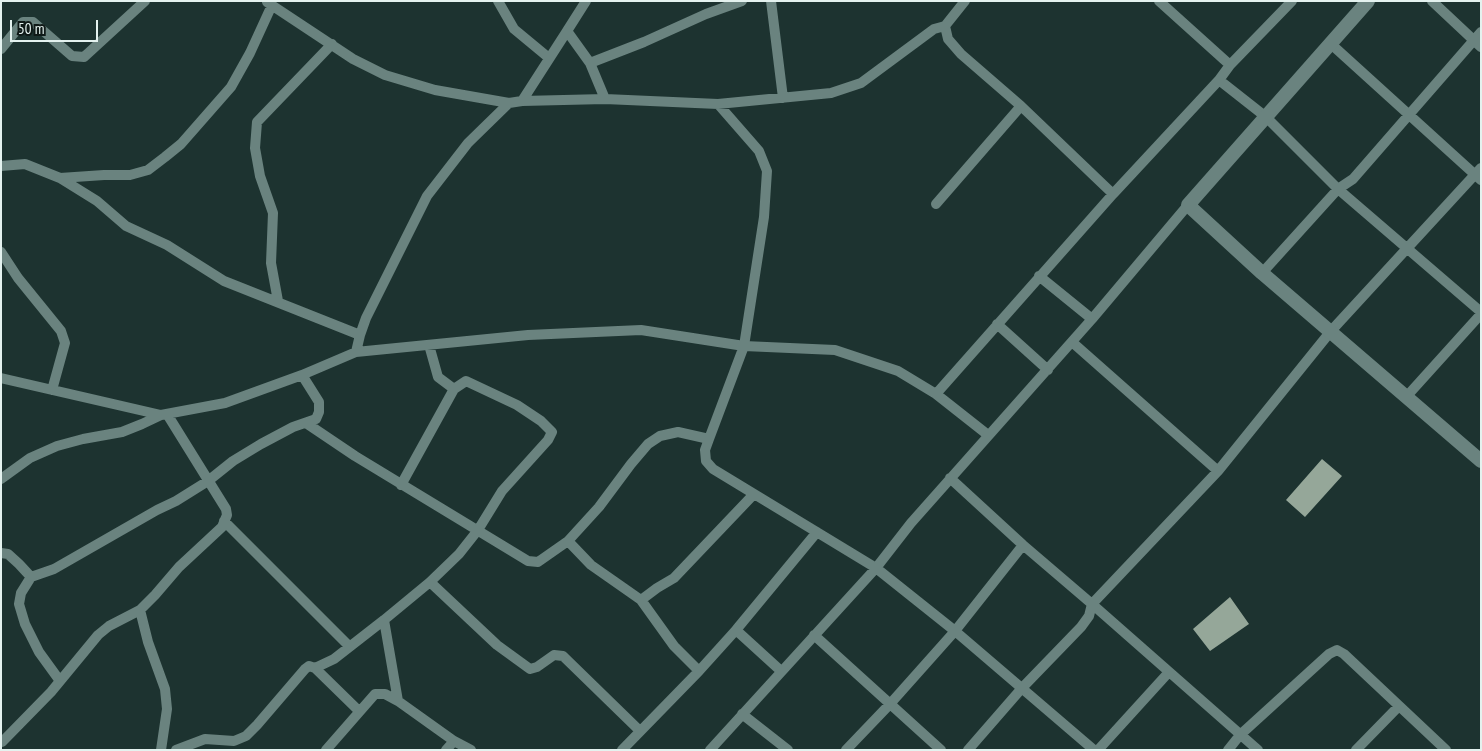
<!DOCTYPE html>
<html>
<head>
<meta charset="utf-8">
<style>
	body { margin:0 }
	#map { position:relative; width:1482px; height:751px; overflow:hidden; background:#1d3330; font-family:"PT Sans Narrow",sans-serif }
	canvas { display:block }
	.frame { position:absolute; inset:0; border:2px solid #e4f2ef; pointer-events:none }
	.scale { position:absolute; left:10px; top:20px; width:88px; height:22px; box-sizing:border-box; border:2px solid #e4f2ef; border-top:0; padding-left:6px; font-size:15px; line-height:18px; white-space:nowrap; color:#e4f2ef; -webkit-text-stroke:4px #0f1917; paint-order:stroke }
</style>
</head>
<body>
<div id="map">
<canvas width="1482" height="751"></canvas>
<div class="frame"></div>
<div class="scale">50 m</div>
</div>
<script>
const ctx = document.querySelector('canvas').getContext('2d');
ctx.lineJoin = 'round';
function fillPath(path, color) { ctx.fillStyle = color; ctx.fill(path, 'evenodd'); }
const shape = rows => new Path2D(rows.map(r => 'M' + r).join(''));
function stroke(path, color, width, dash) { ctx.strokeStyle = color; ctx.lineWidth = width; ctx.lineCap = dash ? 'butt' : 'round'; ctx.setLineDash(dash || []); ctx.stroke(path); }
const building = shape([
	[1322,459,1342,476,1305,517,1286,500],
	[1230,597,1249,624,1210,651,1193,629]
]);
const street = shape([
	[498,1,514,29,549,58],
	[586,1,567,31,590,63,605,99],
	[771,1,783,98],
	[965,1,945,26,948,39,961,54,1021,106,1113,194],
	[1159,1,1230,65],
	[1432,1,1481,47],
	[267,2,353,59,385,75,435,90,509,103],
	[1331,44,1481,180],
	[1,49,23,22,33,22,72,56,84,57,145,1],
	[590,63,644,42,706,14,742,1],
	[1219,80,1266,117,1338,189,1481,312],
	[522,101,567,31],
	[718,104,759,151,767,171,764,217,744,346,709,439,705,450,706,461,713,469,876,568,955,631,1094,750],
	[1,166,25,164,60,178,97,201,126,226,167,245,224,281,360,335],
	[60,178,104,175,130,175,148,170,165,157,181,144,231,87,250,53,272,5],
	[936,204,1021,106],
	[1,252,18,278,61,331,65,343,52,390],
	[1262,273,1338,189,1353,179,1481,32],
	[1039,276,1092,319],
	[278,301,271,263,273,213,260,176,255,148,257,122,332,44],
	[997,324,1048,370],
	[1072,342,1218,471],
	[429,345,438,377,454,389],
	[356,352,360,335,366,318,427,196,468,143,509,103,522,101,605,99,718,104,831,93,861,83,934,29,945,26],
	[1,378,161,415,225,403,302,375,356,352,528,335,641,330,744,346,835,350,898,371,936,394,988,435],
	[936,394,1113,194,1219,80,1230,65,1292,1],
	[1407,396,1481,314],
	[306,423,355,456,528,561,538,562,568,541],
	[950,478,1023,545,1092,604,1258,750],
	[1,479,30,458,57,446,83,439,122,432,142,424,161,415],
	[224,521,349,646],
	[1,553,8,554,19,564,31,577],
	[430,582,497,645,530,669,537,667,554,655,563,656,640,731],
	[641,600,657,588,674,578,754,494],
	[140,610,148,642,165,689,167,709,161,750],
	[384,620,398,701],
	[736,630,781,671],
	[814,635,941,750],
	[315,668,334,659,384,620,430,582,459,554,478,530,502,491,548,440,552,432,541,421,517,405,466,381,454,389,401,485],
	[699,671,674,646,641,600,591,565,568,541,599,507,631,464,648,444,660,436,678,432,709,439],
	[60,681,39,652,25,624,19,604,21,593,31,577,54,569,157,510,176,501,208,481,233,461,261,444,293,427,316,419,319,412,319,402,302,375],
	[742,714,788,750],
	[2,742,51,692,98,635,109,626,140,610,155,595,179,567,222,527,227,515,226,509,167,414],
	[176,750,205,739,234,741,246,736,257,725,305,669,309,666,315,668,359,711],
	[326,750,375,694,385,694,398,701,454,741,471,750],
	[446,750,454,741],
	[622,750,699,671,736,630,817,532],
	[710,750,876,568,911,523,1092,319,1188,205],
	[846,750,890,704,955,631,1023,545],
	[968,750,1022,688,1081,627,1089,616,1092,604,1218,471,1331,331,1481,168],
	[1098,750,1169,672],
	[1228,750,1240,735,1329,654,1337,650,1344,654,1446,750],
	[1356,750,1399,706]
]);
const secondary = shape([
	[1368,1,1188,205,1262,273,1481,461]
]);
fillPath(building, '#95a799');
stroke(street, '#6a837f', 10);
stroke(secondary, '#6a837f', 14);
</script>
</body>
</html>
